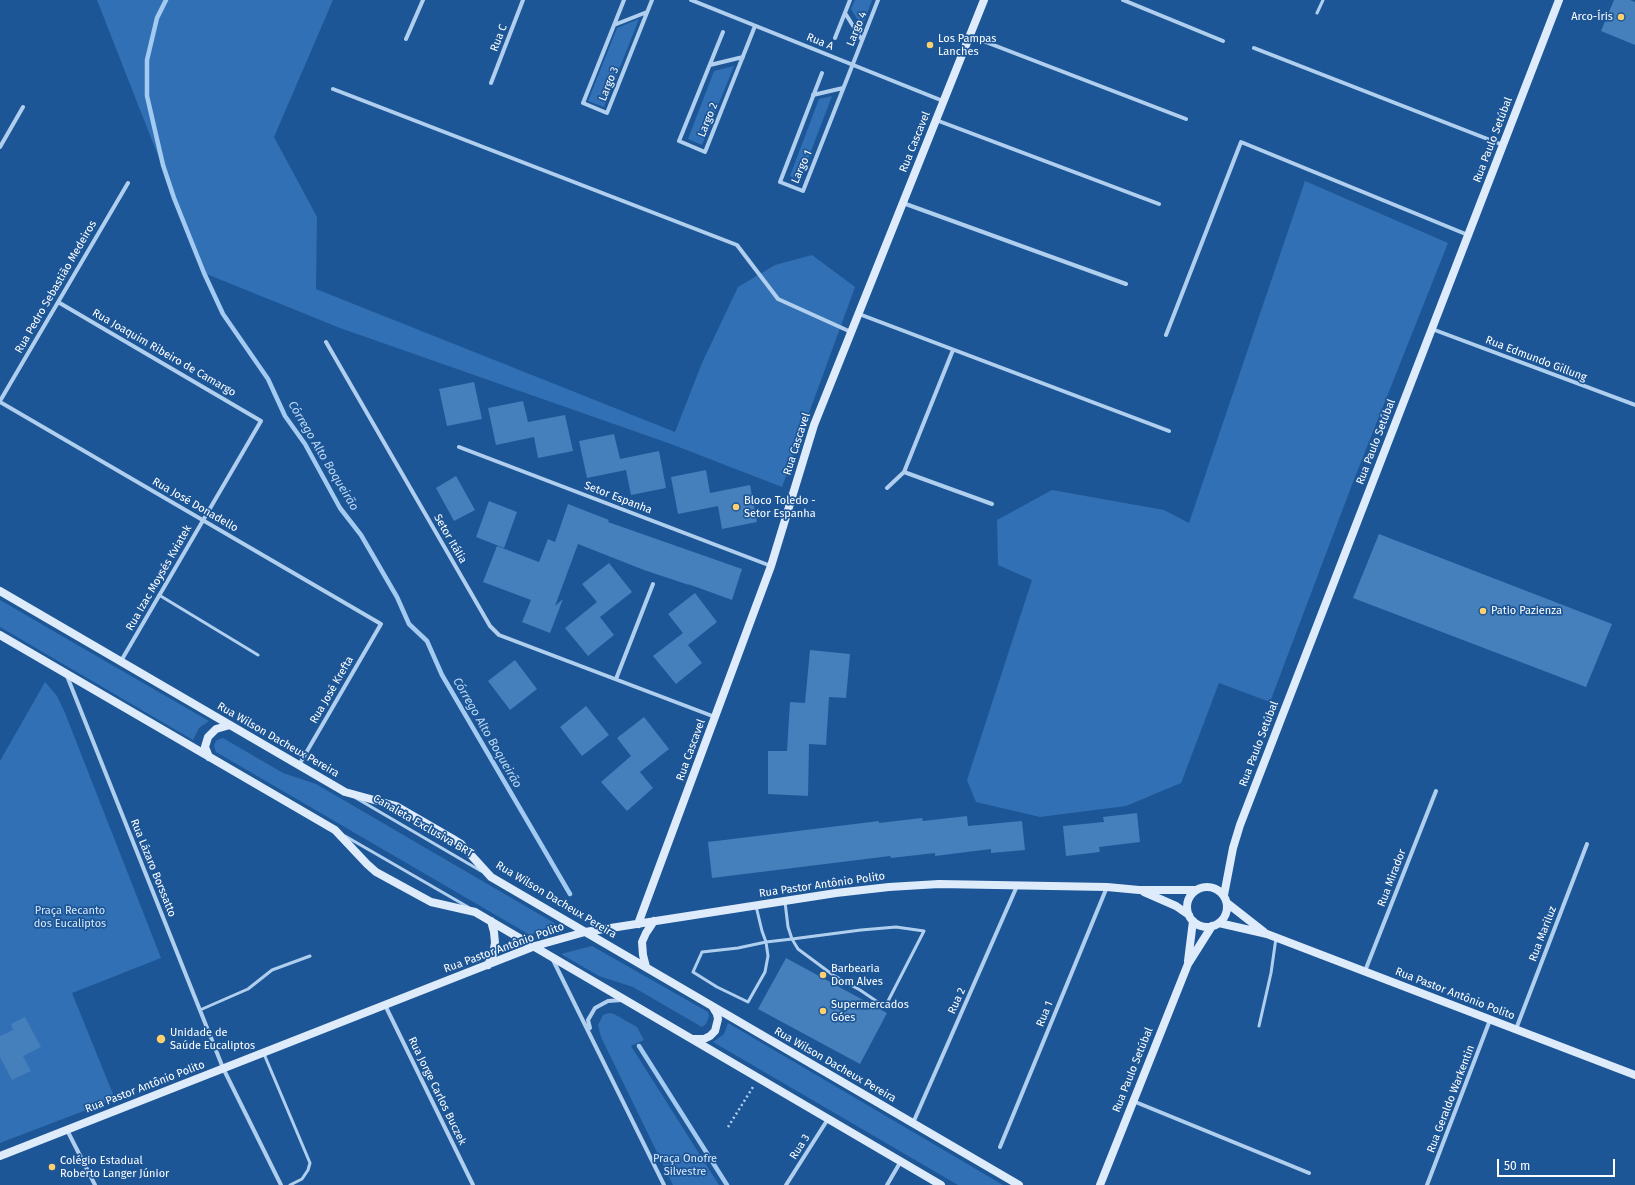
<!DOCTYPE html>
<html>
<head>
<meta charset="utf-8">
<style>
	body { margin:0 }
	#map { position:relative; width:1635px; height:1185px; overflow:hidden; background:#1d5696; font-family:"Fira Sans",sans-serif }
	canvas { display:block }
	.scale { position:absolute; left:1497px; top:1159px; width:118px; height:18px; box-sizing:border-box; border:2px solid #fff; border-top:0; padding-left:5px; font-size:12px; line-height:14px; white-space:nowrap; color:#fff; -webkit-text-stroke:3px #1d5696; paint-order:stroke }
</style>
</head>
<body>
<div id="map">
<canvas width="1635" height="1185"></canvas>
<div class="scale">50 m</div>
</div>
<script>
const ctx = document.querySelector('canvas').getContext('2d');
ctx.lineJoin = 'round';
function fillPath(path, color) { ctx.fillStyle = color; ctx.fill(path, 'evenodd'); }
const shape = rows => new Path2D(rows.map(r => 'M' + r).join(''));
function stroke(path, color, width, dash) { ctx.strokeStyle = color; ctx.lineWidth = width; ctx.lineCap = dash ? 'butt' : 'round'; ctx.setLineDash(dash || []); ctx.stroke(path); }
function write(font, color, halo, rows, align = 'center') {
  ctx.font = font + ' "Fira Sans",sans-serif'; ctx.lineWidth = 3.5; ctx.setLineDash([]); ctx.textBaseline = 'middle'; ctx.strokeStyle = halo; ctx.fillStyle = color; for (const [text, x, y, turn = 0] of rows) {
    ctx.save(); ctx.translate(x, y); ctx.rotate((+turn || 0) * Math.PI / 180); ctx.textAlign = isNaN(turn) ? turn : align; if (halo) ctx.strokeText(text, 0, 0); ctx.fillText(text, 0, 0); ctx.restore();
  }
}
const green = shape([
	[97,0,333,0,274,137,317,217,316,289,675,432,702,363,738,287,775,265,812,255,855,287,782,487,671,444,340,328,204,273],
	[855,0,872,0,862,27,851,9],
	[639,19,604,107,588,101,617,28],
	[734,66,702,145,688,139,714,71],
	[832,96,800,180,790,176,819,99],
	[1305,181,1448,243,1353,482,1270,702,1219,683,1181,783,1126,806,1040,817,976,802,967,780,1032,580,998,565,997,520,1052,490,1164,510,1189,523],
	[0,600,86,650,209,721,199,728,193,740,0,627],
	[45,682,57,696,65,713,161,958,72,993,115,1099,0,1143,0,761],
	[223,738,283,773,316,784,556,924,530,935,216,752,214,746,215,743,217,740],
	[592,946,708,1012,709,1016,706,1024,702,1027,633,987,599,976,561,954],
	[609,1013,614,1014,637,1027,644,1040,631,1046,719,1185,673,1185,601,1037,598,1025,603,1015],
	[728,1023,1003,1185,958,1185,713,1042,724,1034]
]);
const stream = shape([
	[166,0,157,18,147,60,147,96,163,165,174,198,204,273,223,314,268,379,285,416,305,444,340,508,361,535,397,597,409,624,427,641,442,675,570,894],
	[639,1046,727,1185]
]);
const building = shape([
	[1614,0,1630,0,1635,2,1635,45,1601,31],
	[474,382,482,419,447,426,439,389],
	[523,401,528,422,565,415,573,451,538,458,534,437,496,445,488,408],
	[614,434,620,459,659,451,666,488,631,495,626,470,587,478,579,441],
	[706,470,710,493,750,485,757,522,722,529,718,506,678,514,671,477],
	[456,476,475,510,454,521,436,488],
	[489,501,517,512,504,548,476,537],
	[568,504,609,520,608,522,742,569,732,600,688,584,689,585,644,570,578,544,555,606,563,599,550,633,522,622,531,600,483,582,497,546,539,562,548,539,555,542],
	[1379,534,1612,624,1586,687,1353,598],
	[609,563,632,592,600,617,614,635,588,656,565,628,597,602,582,584],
	[695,593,717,622,688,645,702,663,676,684,653,656,683,633,668,614],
	[810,650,850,654,846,698,829,697,826,745,809,744,808,796,768,794,768,751,787,751,790,702,805,703],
	[515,660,537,689,510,710,488,681],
	[586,706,609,735,582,756,560,727],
	[644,717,669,749,640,772,653,788,627,811,601,782,631,756,617,738],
	[1137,813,1140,842,1099,847,1100,852,1066,856,1063,826,1104,822,1103,817],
	[967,816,968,826,1022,821,1025,850,991,853,991,849,935,856,935,853,891,858,890,856,712,878,708,842,879,821,879,823,922,818,923,821],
	[786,958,887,1013,860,1064,758,1009],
	[25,1017,41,1047,23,1056,31,1071,12,1080,0,1057,0,1036,13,1030,11,1024]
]);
const path = shape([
	[728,1127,753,1087]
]);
const lane = shape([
	[1317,13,1323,0],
	[159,595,258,655],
	[356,798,481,871],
	[345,836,468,907],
	[756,906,762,931,766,942,768,956,765,972,748,1002,717,987,693,972,702,952,738,948,766,942,792,939,861,930,896,927,924,931,885,1007,860,990,833,975,798,949,792,939,788,927,785,902],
	[200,1010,248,989,272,970,310,956],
	[1259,1026,1271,973,1276,938],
	[264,1054,310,1163,308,1170,302,1179,290,1185]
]);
const street = shape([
	[624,0,583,103,607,113,652,0],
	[691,0,943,101],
	[1123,0,1223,41],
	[845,13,862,40],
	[614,25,647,12],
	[723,32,679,141,705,152,755,26],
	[970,36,1186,119],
	[835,38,850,0],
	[406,39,423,0],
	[1254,48,1503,145],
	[710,65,743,57],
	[822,73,780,182,803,191,878,0],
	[491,83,523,0],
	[333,89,737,245,778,299,851,332],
	[813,95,843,88],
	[936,120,1159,204],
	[0,147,23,107],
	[903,203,1126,284],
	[58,302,261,421,121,661],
	[859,314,1169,431],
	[1432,329,1635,405],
	[1166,335,1241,142,1468,235],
	[326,342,490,626,499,635,715,717],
	[0,401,128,183],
	[0,402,381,624,299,765],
	[459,447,771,566],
	[904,472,992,504],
	[887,488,904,472,953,350],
	[67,676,223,1068,281,1185],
	[616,679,653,584],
	[553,960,664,1185],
	[1365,971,1436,791],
	[385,1005,473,1185],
	[590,1028,588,1020,595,1008,608,1001,622,1000],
	[1516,1029,1587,844],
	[1133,1101,1309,1173],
	[913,1123,1017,886],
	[67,1130,95,1185],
	[1000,1147,1107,887],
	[786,1185,828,1119],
	[887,1185,901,1161],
	[1427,1185,1490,1020]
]);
const secondary = shape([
	[0,591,345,792,396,806,453,839,461,844,491,877,1019,1185],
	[0,635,335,830,367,864,376,872,431,902,475,912,941,1185],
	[209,757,205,747,208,737,216,729,230,725],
	'1187 907a20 20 0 1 1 40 0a20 20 0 1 1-40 0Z',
	[1144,892,1176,906,1189,915],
	[1224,895,1233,848,1240,825,1559,0],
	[1227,903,1264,932],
	[1219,923,1267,934,1635,1075],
	[638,924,771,566,814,425,984,0],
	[1188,961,1193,921],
	[488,965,493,954,495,943,494,932,491,921],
	[646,967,643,955,642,942,646,933,654,921],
	[694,1039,704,1039,710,1036,715,1031,718,1019,717,1014,712,1006],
	[0,1156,535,946,585,932,836,893,889,887,939,884,1107,887,1139,890,1195,890],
	[1100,1185,1188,964,1212,926]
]);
const markers = [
	[1621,17,4,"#ffd06e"],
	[930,45,4,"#ffd06e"],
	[736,507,4,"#ffd06e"],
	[1483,611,4,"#ffd06e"],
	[823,975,4,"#ffd06e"],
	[823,1011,4,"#ffd06e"],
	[161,1039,5,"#ffd06e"],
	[52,1167,4,"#ffd06e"]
];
const poiNames = [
	["Arco-Íris",1613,17,"right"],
	["Los Pampas",938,39],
	["Lanches",938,52],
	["Bloco Toledo -",744,501],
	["Setor Espanha",744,514],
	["Patio Pazienza",1491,611],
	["Barbearia",831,969],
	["Dom Alves",831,982],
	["Supermercados",831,1005],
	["Góes",831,1018],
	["Unidade de",170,1033],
	["Saúde Eucaliptos",170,1046],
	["Colégio Estadual",60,1161],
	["Roberto Langer Júnior",60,1174]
];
const streetNames = [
	["Largo 4",857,29,-68],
	["Rua C",499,38,-69],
	["Rua A",820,42,22],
	["Largo 3",609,84,-68],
	["Largo 2",708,120,-68],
	["Rua Paulo Setúbal",1493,140,-69],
	["Rua Cascavel",915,142,-68],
	["Largo 1",802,167,-66],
	["Rua Pedro Sebastião Medeiros",56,287,-60],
	["Rua Joaquim Ribeiro de Camargo",164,353,30],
	["Rua Edmundo Gillung",1536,359,21],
	["Rua Paulo Setúbal",1376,442,-69],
	["Rua Cascavel",797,444,-72],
	["Setor Espanha",618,498,21],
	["Rua José Donadello",195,505,30],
	["Setor Itália",450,539,60],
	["Rua Izac Moysés Kviatek",159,578,-60],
	["Rua José Krefta",332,690,-60],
	["Rua Wilson Dacheux Pereira",278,740,30],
	["Rua Paulo Setúbal",1259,744,-69],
	["Rua Cascavel",691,750,-70],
	["Canaleta Exclusiva BRT",423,826,30],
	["Rua Lázaro Borssatto",153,868,68],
	["Rua Mirador",1392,878,-69],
	["Rua Pastor Antônio Polito",822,885,-8],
	["Rua Wilson Dacheux Pereira",556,900,31],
	["Rua Mariluz",1543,934,-69],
	["Rua Pastor Antônio Polito",504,948,-20],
	["Rua Pastor Antônio Polito",1455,994,21],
	["Rua 2",957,1001,-66],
	["Rua 1",1045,1014,-68],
	["Rua Wilson Dacheux Pereira",835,1065,30],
	["Rua Paulo Setúbal",1133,1070,-68],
	["Rua Pastor Antônio Polito",145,1087,-21],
	["Rua Jorge Carlos Buczek",437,1091,64],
	["Rua Geraldo Warkentin",1451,1099,-69],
	["Rua 3",800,1147,-58]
];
const parkNames = [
	["Praça Recanto",70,911],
	["dos Eucaliptos",70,924],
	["Praça Onofre",685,1159],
	["Silvestre",685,1172]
];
const waterNames = [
	["Córrego Alto Boqueirão",323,456,59],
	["Córrego Alto Boqueirão",487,733,60]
];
fillPath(green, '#3170b4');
stroke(stream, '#a3caf1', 4.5);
fillPath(building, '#457fbc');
stroke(path, '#b0cfef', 2.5, [2, 3]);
stroke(lane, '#b0cfef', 3);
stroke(street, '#b0cfef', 4);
stroke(secondary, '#ddebfb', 8);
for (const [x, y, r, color] of markers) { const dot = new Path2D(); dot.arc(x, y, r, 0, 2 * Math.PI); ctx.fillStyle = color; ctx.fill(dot); stroke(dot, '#1d5696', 1.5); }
write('11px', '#fff', '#1d5696', poiNames, 'left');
write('11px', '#fff', '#1d5696', streetNames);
write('11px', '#d7e8fb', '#1d5696', parkNames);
write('italic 12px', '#bcd9f6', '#1d5696', waterNames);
</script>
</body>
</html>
